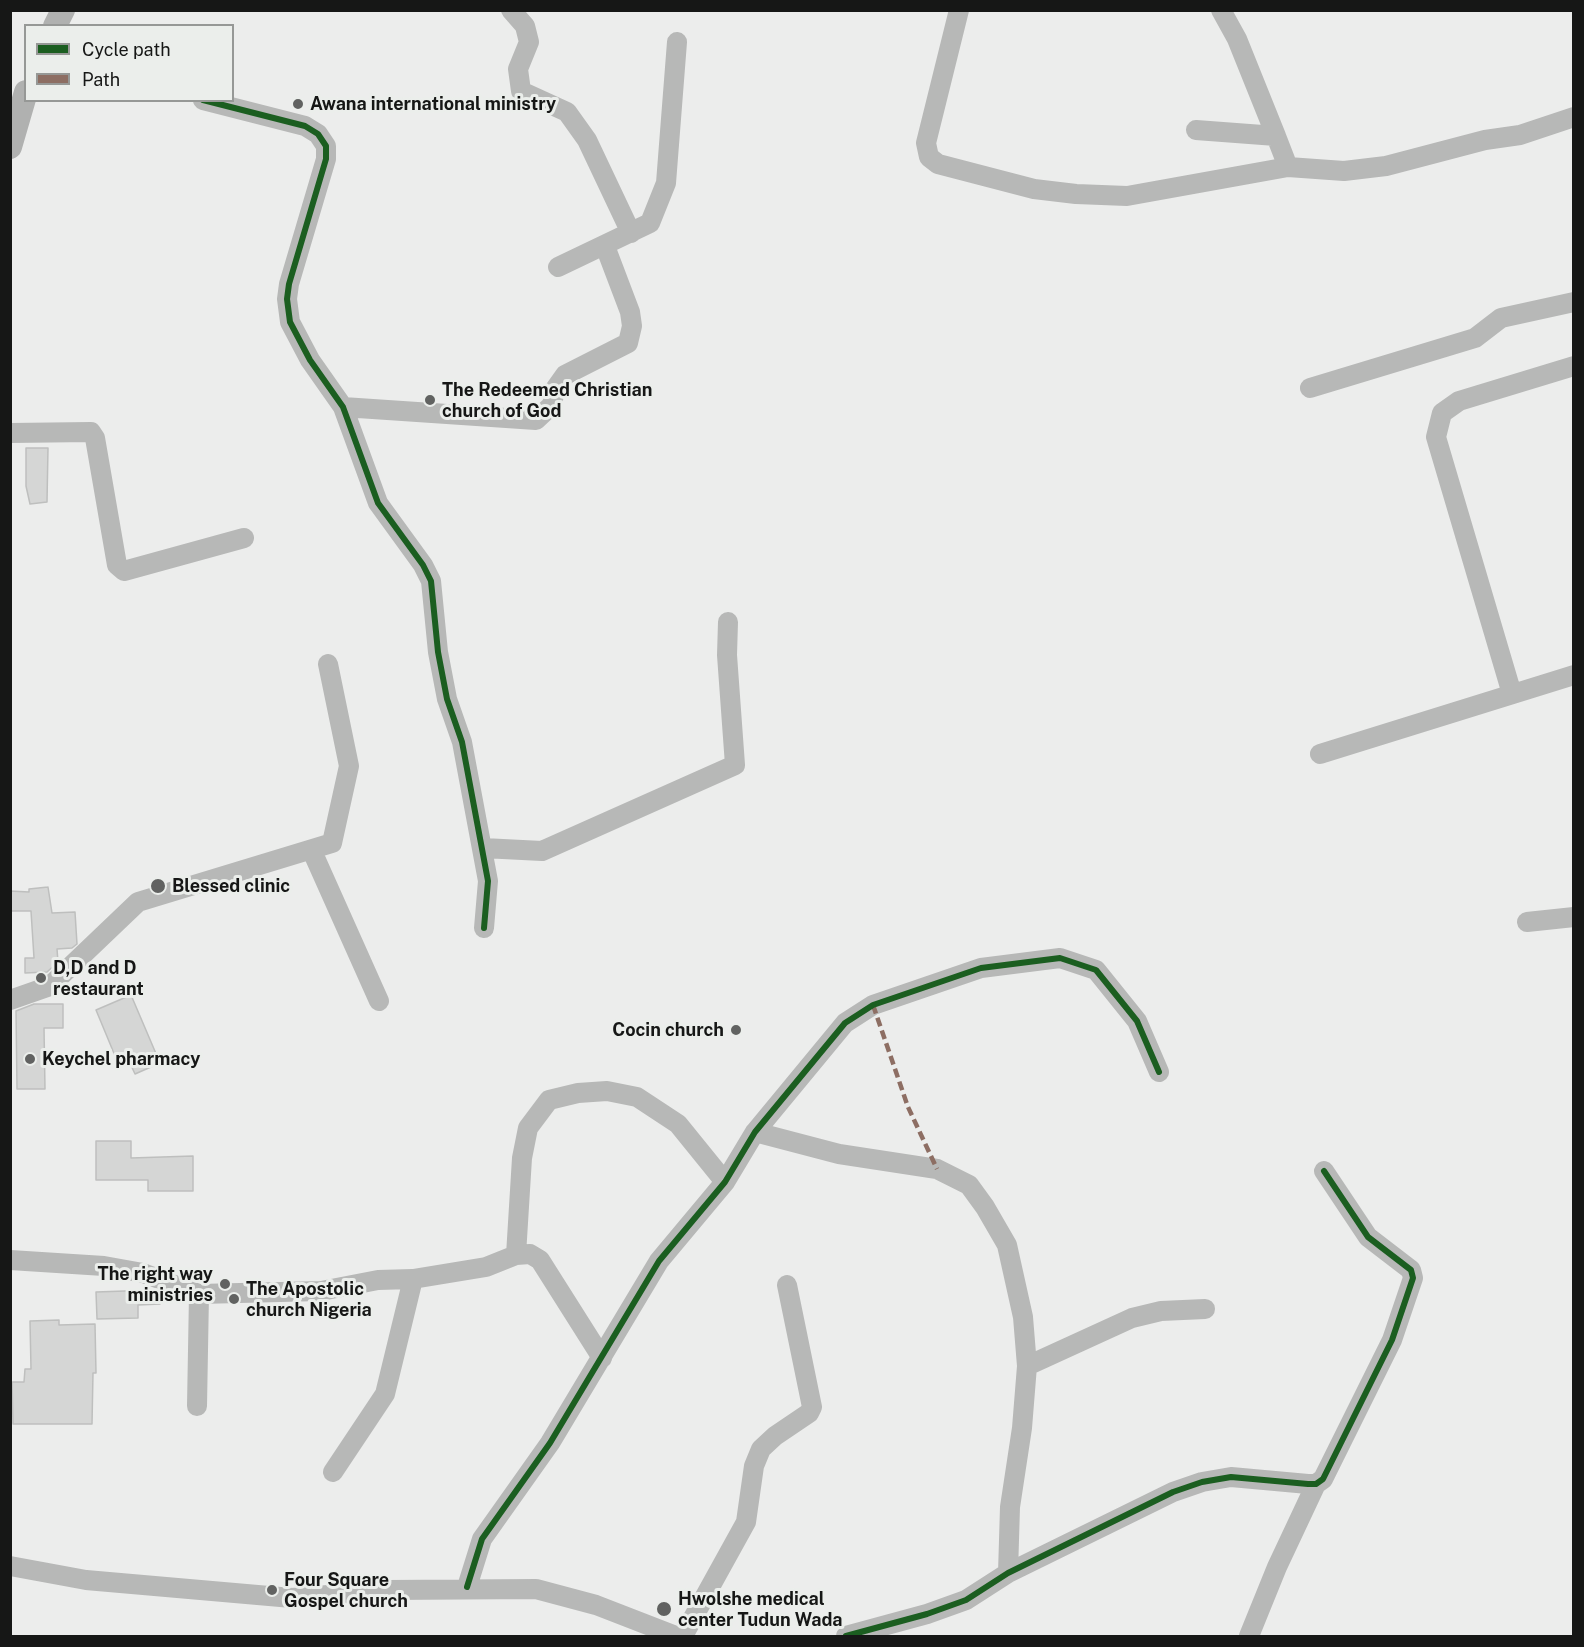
<!DOCTYPE html>
<html>
<head>
<meta charset="utf-8">
<style>
	body { margin:0 }
	#map { position:relative; width:1584px; height:1647px; overflow:hidden; background:#ecedec; font-family:"Public Sans",sans-serif }
	canvas { display:block }
	.frame { position:absolute; inset:0; border:12px solid #161716; pointer-events:none }
	.legend { position:absolute; left:24px; top:24px; width:210px; height:78px; box-sizing:border-box; background:#ebeeeb; border:2px solid #969896; margin:0; padding:8px 10px; list-style:none; font-size:18px; color:#161716 }
	.legend li { display:flex; align-items:center; gap:12px; height:30px }
	.legend b { width:30px; border:2px solid #969896 }
</style>
</head>
<body>
<div id="map">
<canvas width="1584" height="1647"></canvas>
<div class="frame"></div>
<ul class="legend">
<li><b style="height:8px;background:#1b5e20"></b>Cycle path</li>
<li><b style="height:8px;background:#8d6e63"></b>Path</li>
</ul>
</div>
<script>
const ctx = document.querySelector('canvas').getContext('2d');
ctx.lineJoin = 'round';
function fillPath(path, color) { ctx.fillStyle = color; ctx.fill(path, 'evenodd'); }
const shape = rows => new Path2D(rows.map(r => 'M' + r).join(''));
function stroke(path, color, width, dash) { ctx.strokeStyle = color; ctx.lineWidth = width; ctx.lineCap = dash ? 'butt' : 'round'; ctx.setLineDash(dash || []); ctx.stroke(path); }
function write(font, color, halo, rows, align = 'center') {
  ctx.font = font + ' "Public Sans",sans-serif'; ctx.lineWidth = 6; ctx.setLineDash([]); ctx.textBaseline = 'middle'; ctx.strokeStyle = halo; ctx.fillStyle = color; for (const [text, x, y, turn = 0] of rows) {
    ctx.save(); ctx.translate(x, y); ctx.rotate((+turn || 0) * Math.PI / 180); ctx.textAlign = isNaN(turn) ? turn : align; if (halo) ctx.strokeText(text, 0, 0); ctx.fillText(text, 0, 0); ctx.restore();
  }
}
const building = shape([
	[26,448,48,448,47,502,30,504,26,486,26,448],
	[48,887,52,913,75,912,77,944,72,948,57,949,58,962,47,972,25,973,25,958,34,958,31,911,10,911,10,891,29,892,29,889,48,887],
	[131,995,160,1063,135,1074,128,1059,118,1063,96,1010,131,995],
	[34,1004,63,1004,63,1028,44,1028,45,1089,17,1089,16,1011,34,1004],
	[96,1141,131,1141,131,1158,193,1156,193,1191,148,1191,148,1180,96,1180,96,1141],
	[154,1290,160,1292,160,1304,138,1305,138,1318,97,1319,96,1292,154,1290],
	[59,1320,59,1325,95,1324,96,1373,93,1373,92,1424,13,1424,12,1382,24,1382,25,1369,31,1369,30,1321,59,1320]
]);
const minor = shape([
	[511,10,525,26,529,42,518,69,521,91,567,112,587,140,631,233],
	[959,10,926,143,929,157,938,164,1034,189,1076,194,1127,196,1288,167],
	[1221,10,1237,39,1276,136],
	[203,100,305,126,318,134,326,146,326,159,289,284,287,299,290,322,310,360,343,407,378,503,423,565,431,581,438,652,447,699,462,742,488,881,484,928],
	[1196,130,1276,136,1288,167,1344,171,1386,166,1485,140,1520,135,1574,117],
	[558,267,650,223,666,183,677,42],
	[1310,388,1475,338,1501,318,1574,302],
	[343,407,536,420,552,405,555,389,565,375,628,343,632,326,630,312,605,246],
	[10,433,91,432,95,438,117,565,124,571,244,538],
	[1512,694,1436,437,1442,413,1459,401,1574,366],
	[1320,754,1574,675],
	[483,848,542,851,735,765,727,655,728,622],
	[312,851,379,1001],
	[1527,922,1574,917],
	[10,1000,50,986,138,902,332,843,349,766,328,664],
	[755,1132,839,1154,937,1169,969,1185,985,1207,1007,1245,1023,1317,1027,1366,1022,1428,1010,1507,1008,1573],
	[516,1255,522,1158,528,1128,549,1100,578,1093,607,1091,637,1097,678,1124,725,1182],
	[10,1260,104,1266,143,1273,199,1294,321,1291,378,1280,413,1279,486,1267,516,1255,530,1254,540,1260,602,1358],
	[1027,1366,1132,1318,1161,1311,1205,1309],
	[197,1406,199,1294],
	[333,1472,385,1394,413,1279],
	[10,1566,86,1580,292,1598,388,1590,536,1589,596,1605,676,1636],
	[467,1587,482,1539,550,1443,659,1261,725,1182,755,1132,845,1023,873,1005,981,968,1060,958,1096,970,1137,1021,1159,1072],
	[683,1636,746,1522,754,1466,761,1449,775,1436,809,1413,812,1407,787,1285],
	[846,1636,927,1614,966,1600,1008,1573,1173,1492,1202,1482,1231,1477,1308,1484,1316,1484,1323,1479,1392,1340,1413,1278,1411,1270,1368,1237,1324,1171],
	[1249,1636,1277,1567,1316,1484]
]);
const major = shape([
	[55,26,63,10],
	[10,147,26,92]
]);
const quiet = shape([
	[873,1005,908,1107,937,1169]
]);
const cycleway = shape([
	[203,100,305,126,318,134,326,146,326,159,289,284,287,299,290,322,310,360,343,407,378,503,423,565,431,581,438,652,447,699,462,742,488,881,484,928],
	[467,1587,482,1539,550,1443,659,1261,725,1182,755,1132,845,1023,873,1005,981,968,1060,958,1096,970,1137,1021,1159,1072],
	[846,1636,927,1614,966,1600,1008,1573,1173,1492,1202,1482,1231,1477,1308,1484,1316,1484,1323,1479,1392,1340,1413,1278,1411,1270,1368,1237,1324,1171]
]);
const markers = [
	[298,104,6,"#616261"],
	[430,400,6,"#616261"],
	[158,886,8,"#616261"],
	[41,978,6,"#616261"],
	[736,1030,6,"#616261"],
	[30,1059,6,"#616261"],
	[225,1284,6,"#616261"],
	[234,1299,6,"#616261"],
	[272,1590,6,"#616261"],
	[664,1609,8,"#616261"]
];
const poiNames = [
	["Awana international ministry",310,104],
	["The Redeemed Christian",442,390],
	["church of God",442,411],
	["Blessed clinic",172,886],
	["D,D and D",53,968],
	["restaurant",53,989],
	["Cocin church",724,1030,"right"],
	["Keychel pharmacy",42,1059],
	["The right way",213,1274,"right"],
	["ministries",213,1295,"right"],
	["The Apostolic",246,1289],
	["church Nigeria",246,1310],
	["Four Square",284,1580],
	["Gospel church",284,1601],
	["Hwolshe medical",678,1599],
	["center Tudun Wada",678,1620]
];
fillPath(building, '#d5d6d5');
stroke(building, '#bebfbe', 1.5);
stroke(minor, '#b7b8b7', 20);
stroke(major, '#b0b1b0', 24);
stroke(quiet, '#8d6e63', 4.5, [9, 4.5]);
stroke(cycleway, '#1b5e20', 6);
for (const [x, y, r, color] of markers) { const dot = new Path2D(); dot.arc(x, y, r, 0, 2 * Math.PI); ctx.fillStyle = color; ctx.fill(dot); stroke(dot, '#ebeeeb', 2); }
write('bold 18px', '#161716', '#ebeeeb', poiNames, 'left');
</script>
</body>
</html>
